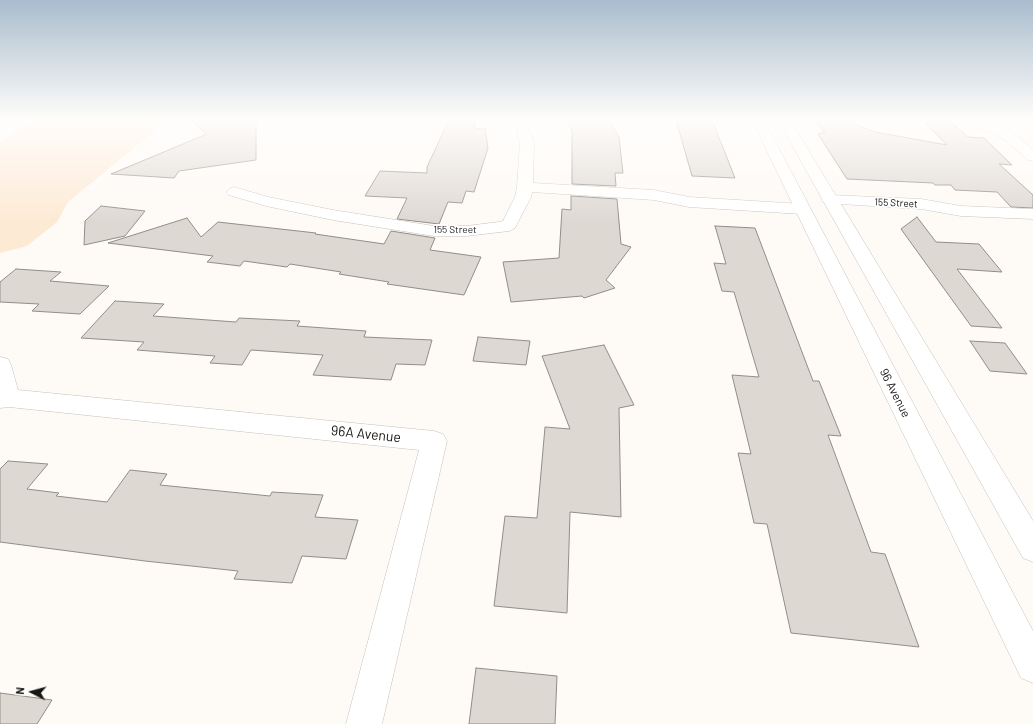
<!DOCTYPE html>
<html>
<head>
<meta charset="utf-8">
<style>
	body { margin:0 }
	#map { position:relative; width:1033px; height:724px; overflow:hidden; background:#fefaf6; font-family:Barlow,sans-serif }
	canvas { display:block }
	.north { position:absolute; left:12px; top:672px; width:40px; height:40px; -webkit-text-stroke:3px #fff; paint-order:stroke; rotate:276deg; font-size:11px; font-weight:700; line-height:16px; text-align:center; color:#191715 }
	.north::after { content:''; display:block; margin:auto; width:14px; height:18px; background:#191715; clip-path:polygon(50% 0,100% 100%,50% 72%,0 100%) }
</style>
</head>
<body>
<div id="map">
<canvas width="1033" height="724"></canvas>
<div class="north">N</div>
</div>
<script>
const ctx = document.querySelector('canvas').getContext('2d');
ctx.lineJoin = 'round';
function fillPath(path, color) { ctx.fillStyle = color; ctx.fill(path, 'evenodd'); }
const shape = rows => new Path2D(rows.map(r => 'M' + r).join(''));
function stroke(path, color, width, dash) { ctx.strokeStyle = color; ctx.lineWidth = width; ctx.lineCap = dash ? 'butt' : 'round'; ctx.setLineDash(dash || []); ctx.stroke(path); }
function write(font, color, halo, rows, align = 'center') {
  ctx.font = font + ' Barlow,sans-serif'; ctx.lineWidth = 3.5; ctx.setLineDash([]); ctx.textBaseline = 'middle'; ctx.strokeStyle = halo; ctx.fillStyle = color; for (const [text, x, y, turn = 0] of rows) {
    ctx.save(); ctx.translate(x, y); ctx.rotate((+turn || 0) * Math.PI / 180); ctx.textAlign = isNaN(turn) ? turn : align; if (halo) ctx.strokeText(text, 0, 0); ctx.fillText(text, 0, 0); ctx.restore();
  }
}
const green = shape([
	[32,120,157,120,156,130,68,202,57,222,27,246,0,253,0,142]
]);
const building = shape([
	[191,120,256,120,256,160,179,171,174,178,111,174,207,134,191,120],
	[449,120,474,120,475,129,485,128,488,148,474,192,466,191,462,203,448,202,439,224,397,219,407,198,365,196,380,171,427,173,427,167,449,120],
	[567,120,609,120,619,137,623,173,615,173,616,186,572,184,572,131,567,120],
	[676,120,712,120,735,178,692,176,676,120],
	[814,120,853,120,859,126,875,132,947,145,926,124,930,120,949,120,968,137,984,138,1012,165,999,164,1033,195,1033,208,1011,207,997,192,955,190,951,185,935,185,933,183,847,179,818,134,825,132,814,120],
	[571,196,617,199,621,244,631,247,606,280,615,288,584,298,582,296,511,302,503,262,559,258,562,209,571,210,571,196],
	[101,206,145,211,125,236,84,245,85,221,101,206],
	[917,217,936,242,979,244,1002,272,957,269,1002,328,971,326,901,229,917,217],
	[187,218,201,237,218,222,316,233,315,234,384,244,391,231,435,238,430,250,481,257,464,295,387,284,389,282,339,274,341,272,290,264,287,267,244,261,240,266,207,262,213,256,108,243,187,218],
	[715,226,755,228,813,381,819,381,841,436,828,435,871,552,885,554,919,647,791,633,767,524,754,523,738,453,751,454,732,375,759,377,734,292,722,291,714,263,726,264,715,226],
	[16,269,61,272,50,281,109,286,80,314,32,311,39,304,0,302,0,282,16,269],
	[115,301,164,304,153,316,236,322,239,318,300,321,297,326,366,331,364,337,432,340,425,365,396,364,391,380,313,375,323,355,251,350,242,365,210,363,215,356,137,350,144,342,81,338,115,301],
	[478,337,530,341,526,365,473,361,478,337],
	[970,341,1005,343,1027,374,990,371,970,341],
	[604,345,634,405,619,408,621,517,570,512,567,613,494,606,505,516,537,518,545,427,570,429,542,356,604,345],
	[8,461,48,464,27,489,59,493,56,496,107,502,130,470,167,474,160,485,270,496,272,492,323,495,315,517,358,520,346,559,302,556,292,583,234,579,238,571,145,561,0,542,0,469,8,461],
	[476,668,557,676,555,724,469,724,476,668],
	[0,693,52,700,37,724,0,724,0,693]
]);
const minor = shape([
	[510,120,523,120,529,129,534,143,533,183,654,190,689,197,802,204,808,206,810,209,808,212,802,214,689,207,654,200,532,192,531,197,517,224,515,228,509,231,466,236,434,236,333,220,266,206,229,195,226,192,229,189,234,187,268,197,333,210,434,226,466,226,499,222,503,221,515,197,517,187,520,143,517,129,510,120],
	[892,120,904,120,905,122,903,125,899,126,895,125,892,120],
	[955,120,977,120,1001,126,1015,134,1033,150,1033,161,1028,160,1005,140,991,132,957,123,955,120],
	[830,195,921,199,961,206,1033,209,1033,219,961,216,921,209,824,203,822,200,824,197,830,195],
	[0,357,8,359,11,365,18,390,434,431,443,434,447,441,382,724,346,724,419,450,9,407,0,408,0,357]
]);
const secondary = shape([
	[752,120,764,120,1033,631,1033,683,1021,678,752,120],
	[778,120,790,120,1033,521,1033,562,1023,558,778,120]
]);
const farStreetnames = [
	["155 Street",896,203,3],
	["155 Street",455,230]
];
const streetNames = [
	["96 Avenue",895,393,63]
];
const nearStreetnames = [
	["96A Avenue",366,434,6]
];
fillPath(green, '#fdead5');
fillPath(building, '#ded8d3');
stroke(building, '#928d88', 1);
stroke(minor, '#c6c1bb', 1);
stroke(secondary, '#c6c1bb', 1);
fillPath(minor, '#fff');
fillPath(secondary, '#fff');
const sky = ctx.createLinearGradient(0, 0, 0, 222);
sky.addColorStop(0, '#a9bccd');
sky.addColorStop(0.54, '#fffdfb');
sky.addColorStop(1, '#fffdfb00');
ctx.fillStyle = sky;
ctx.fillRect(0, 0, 1033, 222);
write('10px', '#191715', '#fff', farStreetnames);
write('12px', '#191715', '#fff', streetNames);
write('14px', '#191715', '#fff', nearStreetnames);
</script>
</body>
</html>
